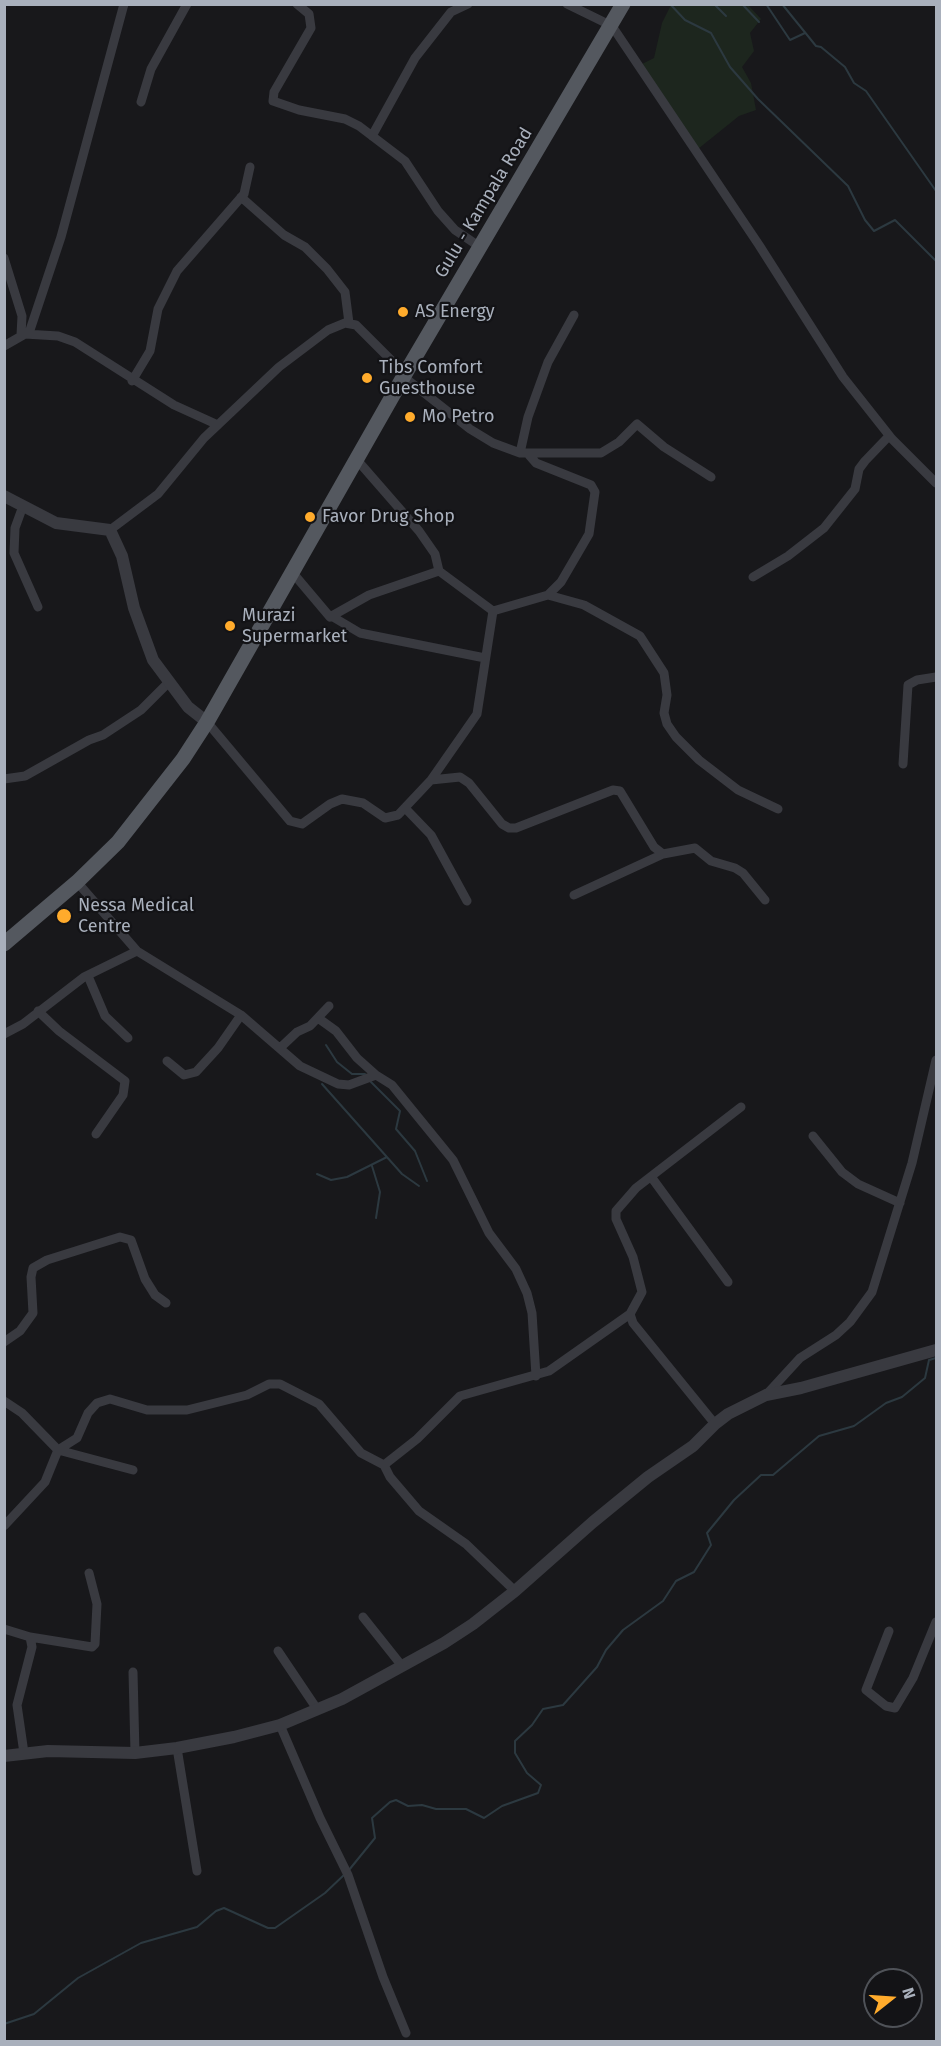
<!DOCTYPE html>
<html>
<head>
<meta charset="utf-8">
<style>
	body { margin:0 }
	#map { position:relative; width:941px; height:2046px; overflow:hidden; background:#18181b; font-family:"Fira Sans",sans-serif }
	canvas { display:block }
	.frame { position:absolute; inset:0; border:6px solid #a9b0bc; pointer-events:none }
	.north { position:absolute; left:863px; top:1968px; width:60px; height:60px; box-sizing:border-box; background:#131316; border:2px solid #4f5258; border-radius:50%; rotate:73deg; font-size:16px; font-weight:700; line-height:24px; text-align:center; color:#a9b0bc }
	.north::after { content:''; display:block; margin:auto; width:21px; height:27px; background:#ffab2c; clip-path:polygon(50% 0,100% 100%,50% 72%,0 100%) }
</style>
</head>
<body>
<div id="map">
<canvas width="941" height="2046"></canvas>
<div class="frame"></div>
<div class="north">N</div>
</div>
<script>
const ctx = document.querySelector('canvas').getContext('2d');
ctx.lineJoin = 'round';
function fillPath(path, color) { ctx.fillStyle = color; ctx.fill(path, 'evenodd'); }
const shape = rows => new Path2D(rows.map(r => 'M' + r).join(''));
function stroke(path, color, width, dash) { ctx.strokeStyle = color; ctx.lineWidth = width; ctx.lineCap = dash ? 'butt' : 'round'; ctx.setLineDash(dash || []); ctx.stroke(path); }
function write(font, color, halo, rows, align = 'center') {
  ctx.font = font + ' "Fira Sans",sans-serif'; ctx.lineWidth = 4.5; ctx.setLineDash([]); ctx.textBaseline = 'middle'; ctx.strokeStyle = halo; ctx.fillStyle = color; for (const [text, x, y, turn = 0] of rows) {
    ctx.save(); ctx.translate(x, y); ctx.rotate((+turn || 0) * Math.PI / 180); ctx.textAlign = isNaN(turn) ? turn : align; if (halo) ctx.strokeText(text, 0, 0); ctx.fillText(text, 0, 0); ctx.restore();
  }
}
const green = shape([
	[671,5,748,5,761,19,750,33,754,51,742,67,751,83,756,110,739,116,698,149,640,65,654,58,662,23]
]);
const stream = shape([
	[670,4,685,20,711,33,730,67,758,99,848,186,865,220,874,231,895,220,936,261],
	[714,4,726,16],
	[742,4,759,22],
	[766,4,790,40,805,33],
	[782,4,816,46,821,47,845,67,854,83,866,91,936,191],
	[326,1045,337,1062,352,1074,365,1074],
	[370,1081,400,1111,396,1129,415,1151,427,1181],
	[322,1084,402,1174,419,1186],
	[372,1166,380,1192,376,1218],
	[317,1174,331,1180,347,1177,387,1157],
	[349,1870,375,1838,372,1818,390,1802,396,1800,408,1806,422,1805,436,1809,466,1809,484,1818,502,1806,538,1793,541,1785,527,1773,515,1753,515,1741,532,1725,543,1709,563,1705,597,1667,606,1650,623,1630,663,1601,676,1581,694,1572,711,1545,707,1533,734,1500,761,1475,773,1475,819,1436,854,1426,886,1403,902,1397,925,1378,929,1360,936,1358],
	[4,2024,34,2014,78,1978,141,1943,197,1927,216,1911,224,1908,268,1928,275,1928,325,1893,345,1874]
]);
const minor = shape([
	[297,4,309,14,311,28,274,92,273,101,299,110,345,119,359,126,405,161,438,211,455,230,480,247],
	[567,4,612,26,759,245,843,377,892,439,936,483],
	[141,102,151,69,187,4],
	[372,136,415,58,451,12,468,4],
	[241,197,284,235,305,247,327,269,345,292,349,323],
	[4,258,22,316,21,335],
	[29,333,61,237,124,4],
	[4,346,25,334,58,336,75,342,174,405,218,425],
	[404,377,470,429,493,443,520,453,601,453,619,442,637,424,664,447,711,477],
	[132,381,150,351,158,309,177,271,244,194,250,167],
	[520,453,528,417,548,362,574,315],
	[529,455,536,463,591,485,595,492,589,534,561,582,548,595],
	[358,461,419,531,435,554,439,571],
	[23,506,15,528,14,553,38,607],
	[110,530,158,494,204,438,279,367,328,330,345,323,356,325,405,374],
	[292,572,330,617,369,595,439,571,493,611],
	[753,577,788,556,824,528,855,489,859,469,865,461,889,436],
	[493,611,548,595,584,605,640,636,664,673,667,695,664,713,667,724,676,737,699,760,738,790,778,809],
	[333,617,360,633,485,658],
	[207,722,290,821,302,824,330,804,342,799,363,803,385,818,398,815,431,780,477,714,493,611],
	[903,764,908,685,917,680,936,677],
	[4,779,25,776,89,740,103,735,141,710,168,683],
	[431,780,460,777,469,783,502,824,509,828,516,828,613,790,620,791,654,847,663,854,695,848,711,861,735,868,743,873,765,900],
	[405,808,431,835,467,901],
	[77,882,137,951,241,1015,300,1066,338,1084,349,1085,376,1075,392,1085,453,1160,489,1233,516,1269,527,1293,532,1313,536,1376],
	[574,895,663,854],
	[88,976,105,1016,128,1038],
	[38,1011,59,1031,125,1081,123,1095,96,1134],
	[318,1018,336,1031,357,1058,376,1075],
	[4,1034,23,1024,84,977,137,951],
	[280,1048,297,1032,310,1026,329,1006],
	[167,1061,184,1075,196,1072,218,1048,241,1015],
	[813,1136,842,1172,858,1184,900,1203],
	[652,1178,728,1282],
	[4,1342,20,1331,33,1313,31,1277,33,1268,47,1260,120,1237,131,1240,145,1279,155,1295,166,1303],
	[766,1395,800,1358,836,1335,850,1322,872,1292,912,1163,936,1060],
	[4,1401,22,1413,58,1450,133,1470],
	[715,1424,633,1323,630,1314,642,1292,633,1257,616,1219,616,1211,636,1188,741,1107],
	[384,1465,417,1439,460,1396,549,1371,630,1314],
	[4,1526,45,1482,58,1450,77,1438,88,1413,97,1403,110,1399,147,1410,187,1410,247,1395,269,1384,280,1384,319,1404,361,1453,384,1465,390,1477,419,1511,466,1544,515,1591],
	[363,1617,402,1666],
	[4,1629,30,1637,32,1647,17,1705,24,1753],
	[889,1631,866,1690,886,1706,895,1708,913,1678,936,1622],
	[30,1637,92,1647,95,1644,97,1604,89,1573],
	[278,1651,317,1709],
	[133,1672,135,1753],
	[280,1725,320,1818,348,1875,383,1977,406,2033],
	[177,1748,197,1871]
]);
const tertiary = shape([
	[4,496,56,523,110,530,122,556,134,608,153,660,188,707,207,722],
	[4,1756,48,1751,135,1753,177,1748,234,1737,280,1725,342,1699,444,1643,473,1624,515,1591,593,1522,648,1477,693,1446,715,1424,728,1414,766,1395,801,1388,936,1350]
]);
const primary = shape([
	[4,944,77,882,118,842,183,759,207,722,405,374,623,4]
]);
const markers = [
	[403,312,6,"#ffab2c"],
	[367,378,6,"#ffab2c"],
	[410,417,6,"#ffab2c"],
	[310,517,6,"#ffab2c"],
	[230,626,6,"#ffab2c"],
	[64,916,8,"#ffab2c"]
];
const streetNames = [
	["Gulu - Kampala Road",484,203,-59]
];
const poiNames = [
	["AS Energy",415,312],
	["Tibs Comfort",379,368],
	["Guesthouse",379,389],
	["Mo Petro",422,417],
	["Favor Drug Shop",322,517],
	["Murazi",242,616],
	["Supermarket",242,637],
	["Nessa Medical",78,906],
	["Centre",78,927]
];
fillPath(green, '#1d261e');
stroke(stream, '#2c3940', 2);
stroke(minor, '#393a40', 9);
stroke(tertiary, '#393a40', 12);
stroke(primary, '#54585f', 15);
for (const [x, y, r, color] of markers) { const dot = new Path2D(); dot.arc(x, y, r, 0, 2 * Math.PI); ctx.fillStyle = color; ctx.fill(dot); stroke(dot, '#131316', 2); }
write('18px', '#a9b0bc', '#131316', streetNames);
write('18px', '#a9b0bc', '#131316', poiNames, 'left');
</script>
</body>
</html>
